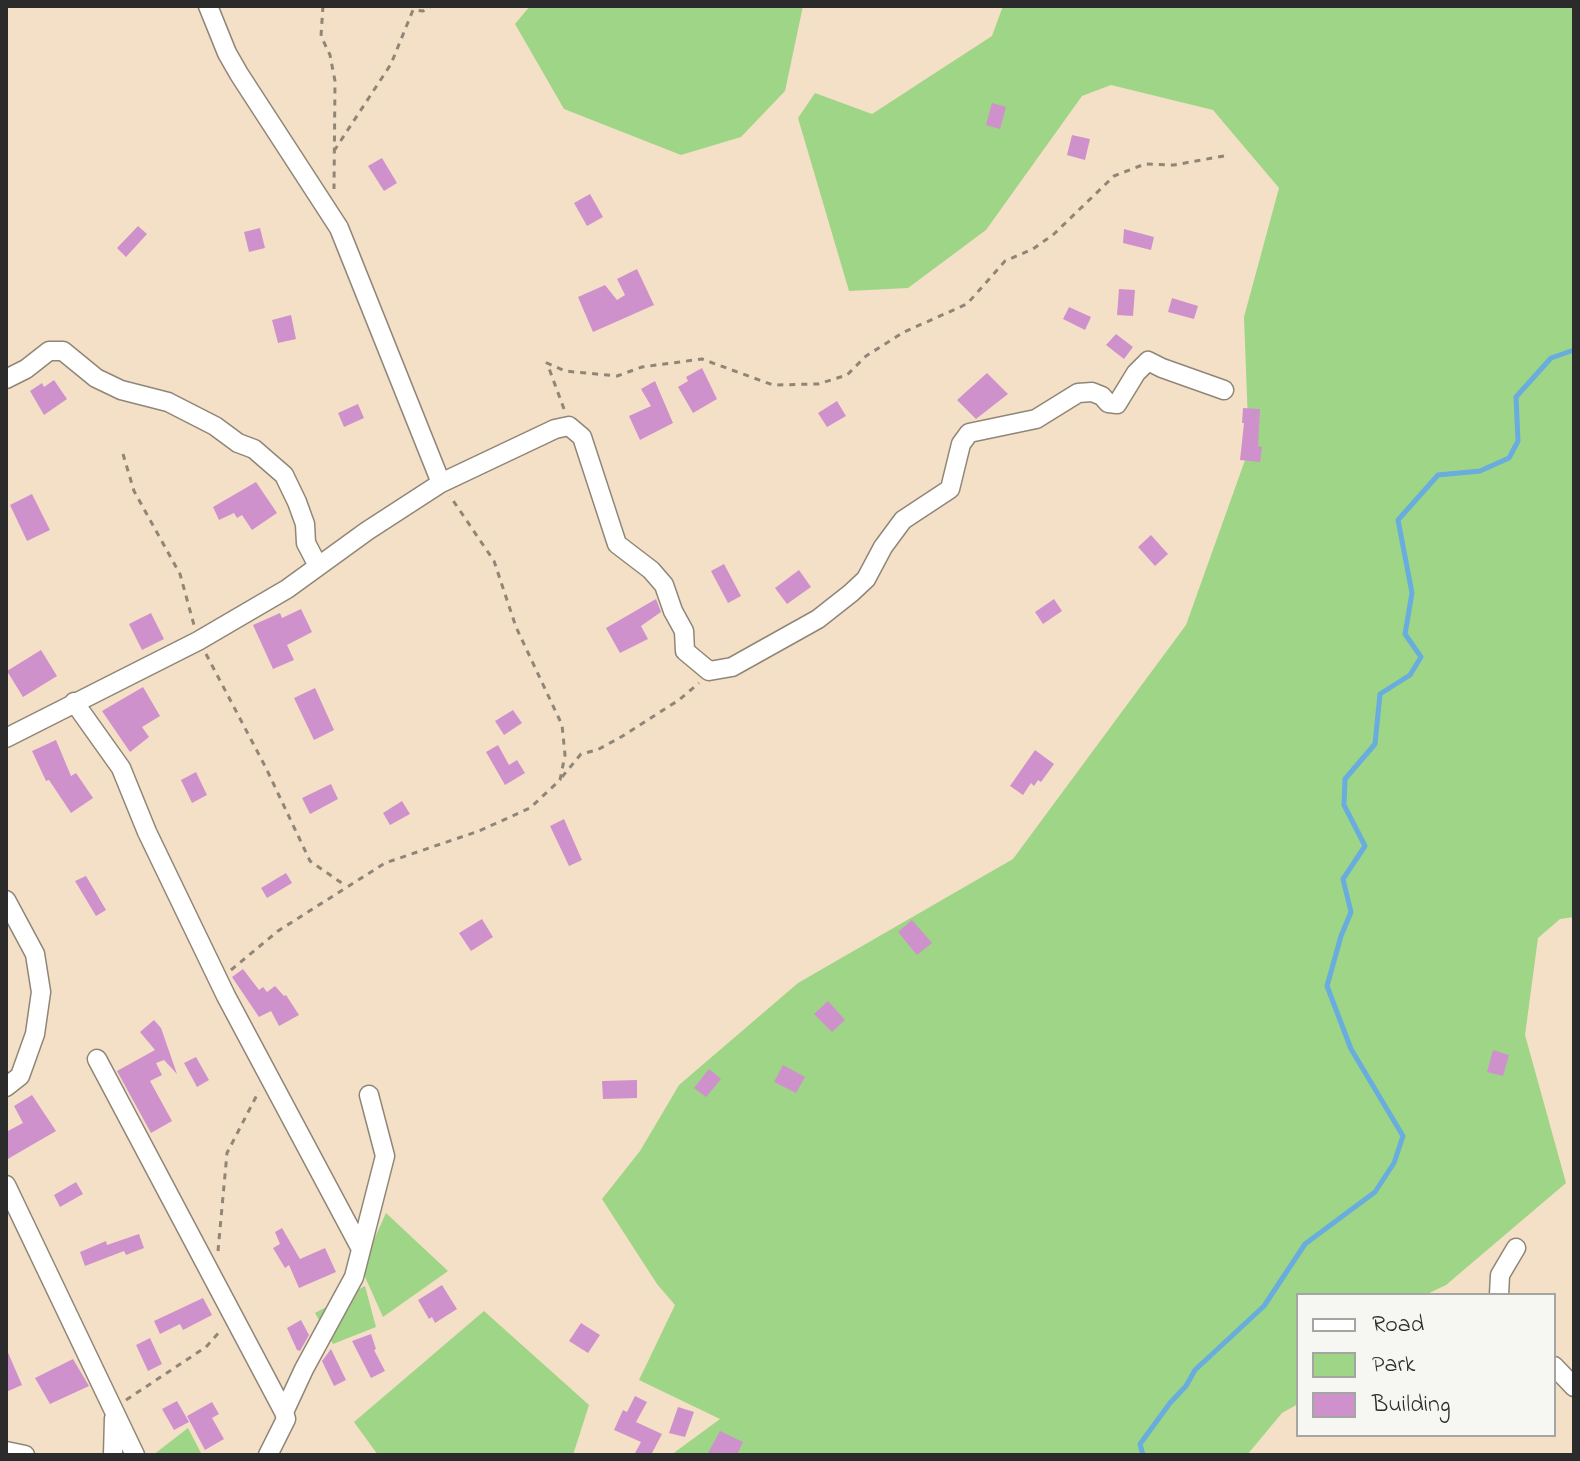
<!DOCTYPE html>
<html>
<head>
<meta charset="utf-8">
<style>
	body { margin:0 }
	#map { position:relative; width:1580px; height:1461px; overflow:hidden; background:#f4e0c6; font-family:"Indie Flower",sans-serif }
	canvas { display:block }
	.frame { position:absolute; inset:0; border:8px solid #2b2b2b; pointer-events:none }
	.legend { position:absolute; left:1296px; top:1293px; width:260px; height:144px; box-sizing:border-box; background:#f6f6f2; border:2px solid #a5a5a2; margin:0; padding:10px 14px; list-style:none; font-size:24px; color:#2b2b2b }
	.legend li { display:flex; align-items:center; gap:16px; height:40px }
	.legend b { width:40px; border:2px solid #a5a5a2 }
</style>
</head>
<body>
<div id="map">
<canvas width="1580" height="1461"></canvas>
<div class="frame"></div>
<ul class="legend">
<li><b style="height:10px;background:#fff"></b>Road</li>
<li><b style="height:22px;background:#9fd586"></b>Park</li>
<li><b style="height:22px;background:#cf91cc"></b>Building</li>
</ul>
</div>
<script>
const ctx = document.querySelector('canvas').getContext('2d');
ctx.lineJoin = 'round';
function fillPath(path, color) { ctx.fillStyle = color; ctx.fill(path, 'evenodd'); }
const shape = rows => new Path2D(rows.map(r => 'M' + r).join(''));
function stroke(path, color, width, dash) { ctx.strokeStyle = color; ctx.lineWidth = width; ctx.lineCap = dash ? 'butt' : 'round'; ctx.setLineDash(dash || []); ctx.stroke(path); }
const green = shape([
	[530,6,803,6,785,91,741,137,681,155,564,109,515,24],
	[1003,6,1574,6,1574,917,1560,919,1538,938,1525,1035,1566,1183,1446,1285,1425,1295,1298,1295,1298,1404,1282,1413,1247,1455,671,1455,720,1419,639,1380,675,1305,657,1284,602,1199,640,1151,679,1085,798,983,1013,859,1186,625,1249,449,1244,317,1279,188,1213,110,1111,85,1082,96,986,230,908,288,849,291,798,118,815,93,872,114,992,36],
	[386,1213,448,1271,383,1317,361,1268],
	[365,1286,376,1327,333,1344,315,1313],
	[484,1311,589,1405,573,1455,378,1455,354,1422],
	[188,1428,202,1455,153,1455]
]);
const stream = shape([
	[1143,1455,1140,1444,1170,1403,1186,1386,1195,1370,1264,1306,1305,1244,1375,1192,1394,1163,1403,1136,1351,1049,1327,986,1341,936,1351,912,1343,879,1365,846,1344,805,1345,779,1375,744,1380,694,1410,675,1421,657,1405,634,1412,593,1398,520,1438,475,1480,471,1509,458,1518,441,1516,397,1551,358,1574,350]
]);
const building = shape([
	[992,103,1006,107,1000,129,986,125],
	[1072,135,1090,139,1085,160,1067,155],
	[382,158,397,183,384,191,368,166],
	[590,194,603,217,587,226,574,203],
	[138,226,147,234,126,257,117,248],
	[260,228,265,248,249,252,244,232],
	[1124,229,1154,237,1151,250,1123,243],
	[637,269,654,305,593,332,578,297,605,285,617,300,625,295,617,279],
	[1119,289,1135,290,1133,316,1117,315],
	[1172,298,1198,306,1194,319,1168,312],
	[1069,307,1091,317,1085,330,1063,319],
	[291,315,296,339,278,343,272,320],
	[1116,334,1133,347,1124,359,1106,345],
	[702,368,717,399,693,413,678,387,688,381,686,377],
	[987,373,1008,394,976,419,957,400],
	[54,380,67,399,44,415,30,391,42,383,44,387],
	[655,381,673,423,640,440,629,416,651,406,641,389],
	[837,401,846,416,827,427,818,413],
	[358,404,364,418,344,427,338,413],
	[1243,408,1260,409,1258,446,1262,447,1260,462,1240,460,1244,423,1242,423],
	[256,482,277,513,252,530,242,515,237,518,234,513,219,520,213,507],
	[32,494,50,530,27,541,10,505],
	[1151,535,1168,554,1155,566,1138,547],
	[724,564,741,596,728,603,711,571],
	[799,570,811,587,787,604,775,588],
	[656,599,661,612,641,626,648,639,620,653,606,628],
	[1054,599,1062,611,1043,624,1035,612],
	[301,609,312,632,287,645,294,660,273,669,253,625,280,613,282,618],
	[151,613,164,639,142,650,129,624],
	[41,650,57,676,23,697,7,671],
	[143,687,160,716,142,727,149,737,130,752,102,711],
	[315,688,334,730,314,740,294,698],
	[513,710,522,723,504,735,495,721],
	[56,740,71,776,76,773,93,798,71,813,49,780,46,781,32,751],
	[498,745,509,765,517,760,525,773,505,785,486,752],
	[1035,750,1054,764,1041,782,1038,780,1034,786,1031,783,1023,795,1010,786],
	[196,772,207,795,192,803,181,780],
	[331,784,338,799,310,814,302,798],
	[402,801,410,814,390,825,383,813],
	[564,819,582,860,569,866,550,826],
	[286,873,292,883,267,898,261,888],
	[86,876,106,910,96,916,75,881],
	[482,919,493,937,471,951,459,933],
	[912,920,932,943,917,955,898,932],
	[243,969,259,990,263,987,267,992,275,986,284,996,286,995,299,1015,279,1026,271,1011,259,1017,232,977],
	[828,1001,845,1020,832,1032,814,1014],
	[154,1020,161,1028,177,1074,164,1060,156,1063,162,1075,150,1081,172,1121,151,1133,117,1071,155,1050,140,1032],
	[1493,1050,1509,1055,1503,1076,1487,1072],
	[196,1057,209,1080,197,1087,184,1063],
	[783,1065,805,1077,796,1093,774,1082],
	[709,1069,721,1079,706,1097,694,1088],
	[637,1080,637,1098,603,1099,602,1081],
	[32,1095,56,1131,6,1160,6,1132,23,1123,14,1106],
	[76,1182,83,1194,60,1207,54,1195],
	[282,1228,300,1259,325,1248,336,1272,299,1288,289,1265,285,1268,273,1248,280,1244,275,1232],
	[139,1234,144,1248,126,1255,124,1251,85,1266,80,1252,106,1241,107,1245],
	[442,1285,457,1309,435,1323,432,1317,429,1319,418,1300],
	[203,1298,212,1315,183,1330,180,1324,160,1334,154,1321],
	[301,1320,309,1335,300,1351,297,1350,287,1328],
	[581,1323,600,1335,588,1353,569,1341],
	[371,1334,376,1349,374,1350,385,1371,371,1378,352,1341],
	[150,1338,162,1364,148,1371,136,1345],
	[6,1348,22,1385,6,1392],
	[331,1349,346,1380,334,1386,322,1361],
	[73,1359,89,1386,50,1404,35,1378],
	[635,1396,647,1402,636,1422,662,1434,651,1455,634,1455,641,1442,614,1430,623,1410,627,1412],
	[177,1401,189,1422,174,1430,162,1409],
	[212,1402,219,1414,212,1418,224,1439,205,1450,187,1416],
	[678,1407,694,1412,685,1437,669,1433],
	[720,1431,743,1442,737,1455,707,1455]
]);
const path = shape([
	[323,6,321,36,330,55,335,81,334,189],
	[334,151,391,64,413,10,423,11,432,6],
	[564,409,547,363,565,371,617,376,642,367,702,359,773,385,818,384,847,375,866,356,904,332,967,304,1005,261,1033,249,1054,234,1114,176,1145,164,1174,165,1229,155],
	[123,454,134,491,180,574,194,625],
	[206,654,266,768,310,861,346,886],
	[562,777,581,754,597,750,621,737,679,700,699,683],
	[231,970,278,931,385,863,479,831,530,808,560,780,565,755,562,725,516,627,494,561,450,496],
	[218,1251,227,1153,259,1091],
	[126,1400,206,1347,222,1329]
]);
const minor = shape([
	[208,6,227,53,239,74,339,228,441,483,555,429,569,426,582,437,617,544,651,570,664,585,673,611,684,631,685,651,709,671,732,667,818,619,851,593,866,579,883,547,903,520,950,489,961,444,969,433,1036,419,1078,393,1092,392,1102,396,1108,403,1117,404,1136,373,1148,361,1162,368,1224,390],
	[6,379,26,369,49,351,63,351,96,378,121,390,168,402,215,426,238,443,254,449,284,475,297,502,305,524,306,543,318,566],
	[74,702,121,768,147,832,226,996,361,1249],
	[6,738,198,641,287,589,367,531,441,483],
	[6,900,35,954,41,992,35,1034,20,1076,6,1087],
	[97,1059,284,1412],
	[6,1185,135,1455],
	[1499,1295,1500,1275,1516,1248],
	[1554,1366,1574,1387],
	[6,1451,25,1455],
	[113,1455,114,1418],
	[268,1455,286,1419,284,1412,304,1369,354,1277,385,1156,369,1095]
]);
fillPath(green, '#9fd586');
stroke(stream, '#69acde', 5);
fillPath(building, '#cf91cc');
stroke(minor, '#908678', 21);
stroke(path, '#908678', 3, [6, 6]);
stroke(minor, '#fff', 18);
</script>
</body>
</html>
